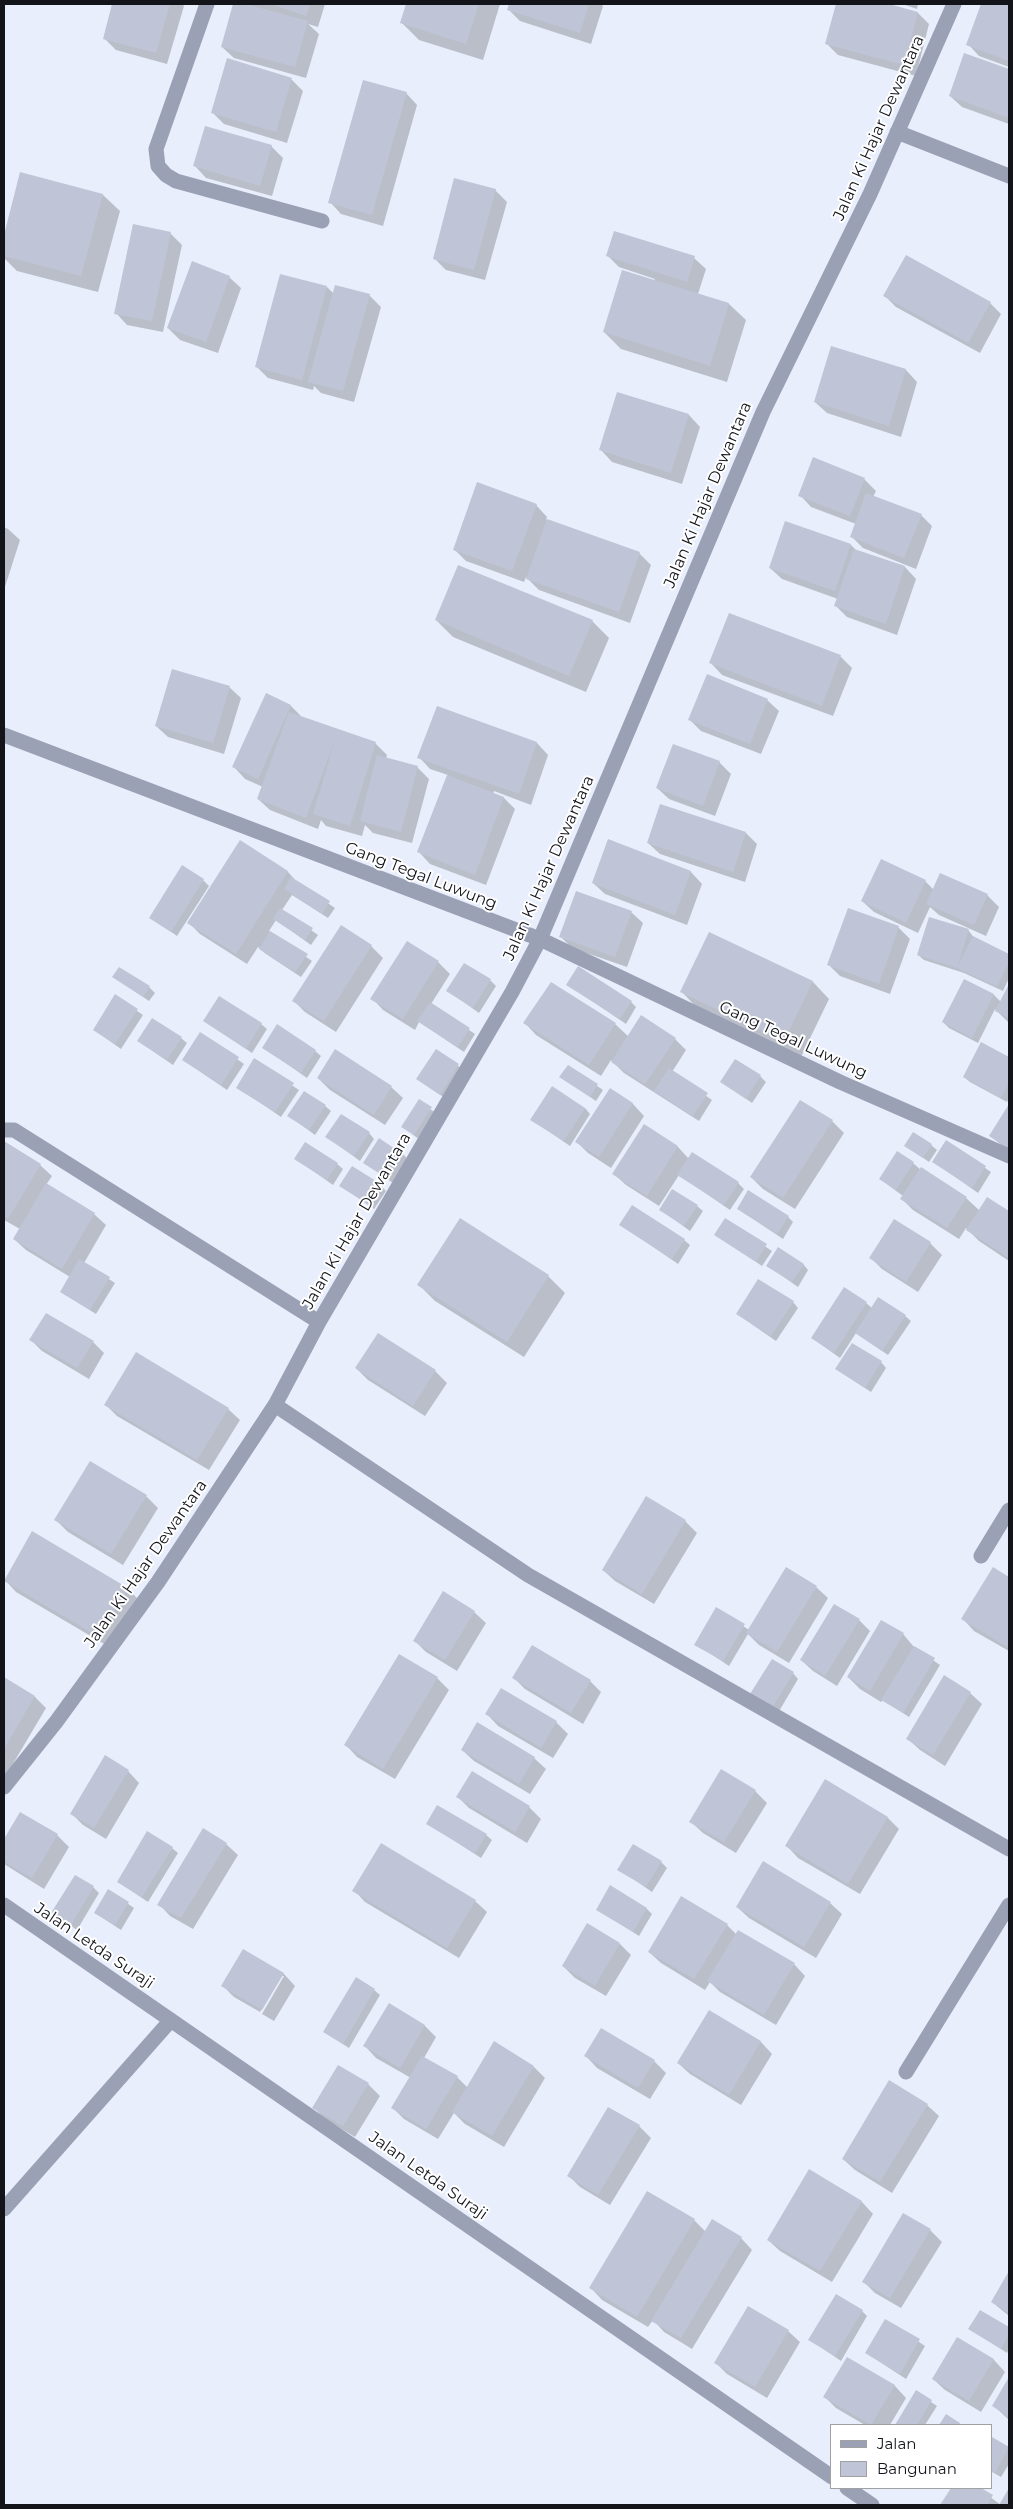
<!DOCTYPE html>
<html>
<head>
<meta charset="utf-8">
<style>
	body { margin:0 }
	#map { position:relative; width:1013px; height:2509px; overflow:hidden; background:#e9eefc; font-family:Montserrat,sans-serif }
	canvas { display:block }
	.frame { position:absolute; inset:0; border:5px solid #12141a; pointer-events:none }
	.legend { position:absolute; left:830px; top:2424px; width:162px; height:65px; box-sizing:border-box; background:#fff; border:1px solid #a0a1a3; margin:0; padding:6px 9px; list-style:none; font-size:15px; color:#12141a }
	.legend li { display:flex; align-items:center; gap:10px; height:25px }
	.legend b { width:25px; border:1px solid #a0a1a3 }
</style>
</head>
<body>
<div id="map">
<canvas width="1013" height="2509"></canvas>
<div class="frame"></div>
<ul class="legend">
<li><b style="height:6px;background:#9ba1b5"></b>Jalan</li>
<li><b style="height:14px;background:#bfc4d6"></b>Bangunan</li>
</ul>
</div>
<script>
const ctx = document.querySelector('canvas').getContext('2d');
ctx.lineJoin = 'round';
function fillPath(path, color) { ctx.fillStyle = color; ctx.fill(path, 'evenodd'); }
const shape = rows => new Path2D(rows.map(r => 'M' + r).join(''));
function stroke(path, color, width, dash) { ctx.strokeStyle = color; ctx.lineWidth = width; ctx.lineCap = dash ? 'butt' : 'round'; ctx.setLineDash(dash || []); ctx.stroke(path); }
function write(font, color, halo, rows, align = 'center') {
  ctx.font = font + ' Montserrat,sans-serif'; ctx.lineWidth = 4; ctx.setLineDash([]); ctx.textBaseline = 'middle'; ctx.strokeStyle = halo; ctx.fillStyle = color; for (const [text, x, y, turn = 0] of rows) {
    ctx.save(); ctx.translate(x, y); ctx.rotate((+turn || 0) * Math.PI / 180); ctx.textAlign = isNaN(turn) ? turn : align; if (halo) ctx.strokeText(text, 0, 0); ctx.fillText(text, 0, 0); ctx.restore();
  }
}
const shadow = shape([
	[114,4,182,4,184,6,167,64,116,50,104,38],
	[235,4,251,7,248,4,325,4,318,27,308,24,319,34,306,78,234,58,222,47],
	[408,4,500,4,483,60,419,40,402,23],
	[510,4,601,4,603,6,591,44,520,21,508,9],
	[837,4,884,4,918,13,929,24,916,76,838,55,827,44],
	[902,4,918,4,917,9],
	[982,4,1009,4,1009,67,979,56,968,44],
	[965,55,1009,70,1009,124,962,107,950,96],
	[228,60,292,80,303,91,287,143,224,124,212,112],
	[406,93,417,105,383,226,341,214,330,202],
	[271,146,283,158,272,196,206,178,195,166],
	[21,173,103,195,120,211,98,292,17,271,4,258,4,240],
	[495,190,507,202,485,280,446,270,434,258],
	[170,233,182,245,163,332,127,325,116,313],
	[608,256,694,258,706,269,698,294,729,304,746,320,727,382,621,349,604,332,655,279,619,267],
	[229,277,241,288,218,353,180,340,168,328],
	[327,287,334,294,369,295,381,307,354,402,321,393,314,386,313,390,268,378,257,367],
	[885,296,990,303,1001,314,980,353,896,307],
	[832,348,906,370,917,382,901,437,827,413,815,402],
	[618,393,689,415,700,427,682,484,612,462,601,450],
	[864,479,876,491,873,497,921,515,932,526,916,569,863,548,851,536,856,524,811,507,800,495],
	[536,505,547,517,546,520,639,553,651,565,630,623,539,590,526,577,524,582,466,561,454,549],
	[786,522,851,545,857,551,905,567,916,579,897,635,847,617,836,606,838,599,782,579,770,568],
	[4,527,8,529,20,540,4,590],
	[436,620,592,621,609,638,586,692,453,637],
	[840,656,852,668,833,716,722,675,711,663],
	[229,687,241,698,224,754,168,737,156,726],
	[266,695,291,706,302,717,375,743,387,755,386,759,417,767,429,779,412,843,373,833,365,825,362,836,326,826,321,820,318,829,270,810,258,799,263,787,245,779,234,767],
	[767,700,779,711,761,754,701,731,689,719],
	[438,707,537,743,548,755,531,805,494,791,493,794,504,798,515,809,486,885,430,864,419,852,448,775,430,769,419,757],
	[719,762,731,774,715,816,669,799,657,788],
	[746,833,757,844,745,882,660,854,648,843],
	[609,841,691,872,702,884,687,925,605,894,593,883],
	[240,842,288,872,298,883,335,908,328,918,292,895,282,910,318,935,311,945,276,920,269,931,312,961,301,977,266,954,258,947,247,964,200,934,189,923],
	[882,861,925,881,934,890,987,895,999,907,986,936,939,915,930,907,918,933,874,912,862,901],
	[203,880,209,886,177,936,150,917],
	[849,909,899,928,910,939,890,994,840,976,829,965],
	[631,912,643,923,627,967,572,948,561,937],
	[930,918,969,931,974,938,1009,955,1009,978,1003,991,964,973,924,960,918,955],
	[342,927,371,946,383,958,336,1032,305,1012,294,1001],
	[710,934,813,982,829,999,801,1057,698,1009,682,992],
	[408,943,438,962,450,974,431,1004,475,1034,464,1052,419,1022,415,1030,383,1010,372,998],
	[114,977,149,987,155,993,149,1001],
	[490,980,496,986,479,1013,448,991],
	[964,981,994,995,1001,1002,1009,986,1009,1023,995,1009,978,1043,949,1028,943,1022],
	[568,985,631,1002,636,1007,626,1024],
	[115,996,143,1015,121,1049,94,1030],
	[205,1021,261,1024,267,1029,252,1053],
	[525,1023,615,1024,629,1037,675,1039,686,1050,672,1072,712,1100,699,1121,624,1073,611,1060,601,1076,536,1035],
	[201,1034,244,1064,227,1090,183,1060],
	[181,1038,187,1043,173,1065,138,1041],
	[981,1044,1009,1059,1009,1098,1007,1102,970,1082,964,1077],
	[264,1048,315,1051,321,1056,307,1078],
	[436,1051,464,1070,446,1099,418,1079],
	[254,1060,299,1090,281,1117,237,1087],
	[568,1066,603,1090,596,1101,561,1077],
	[760,1076,766,1082,752,1103,722,1082],
	[318,1078,391,1087,403,1098,385,1125,330,1090],
	[610,1090,633,1104,644,1116,611,1168,588,1153,576,1141],
	[419,1101,437,1114,420,1140,403,1127],
	[800,1101,832,1121,844,1133,795,1209,763,1189,751,1177],
	[325,1106,331,1111,315,1135,289,1116],
	[1009,1107,1009,1152,991,1136],
	[585,1108,590,1114,570,1146,532,1120],
	[645,1126,678,1147,689,1159,738,1183,744,1189,730,1210,679,1175,659,1206,626,1185,614,1174],
	[369,1133,374,1139,360,1161,327,1137],
	[947,1142,991,1172,978,1193,934,1162],
	[4,1143,40,1165,52,1176,46,1185,94,1214,106,1225,84,1263,115,1283,96,1314,61,1292,70,1277,26,1250,14,1239,20,1229,4,1220],
	[931,1145,937,1150,929,1162,906,1146],
	[404,1155,409,1161,394,1184,365,1162],
	[296,1159,337,1164,343,1169,333,1185],
	[913,1163,921,1170,966,1198,980,1211,987,1198,1009,1212,1009,1261,979,1241,966,1228,959,1239,913,1210,902,1199,903,1196,880,1179],
	[380,1185,386,1191,374,1209,341,1186],
	[697,1206,703,1211,690,1231,661,1210],
	[738,1209,788,1217,793,1222,783,1239],
	[460,1220,548,1276,565,1293,524,1357,435,1301,418,1284],
	[725,1220,772,1251,762,1266,716,1235],
	[894,1221,930,1243,942,1255,918,1292,882,1269,871,1258],
	[621,1225,684,1240,690,1245,678,1264],
	[803,1264,808,1270,798,1287,768,1266],
	[793,1302,798,1308,776,1341,737,1314],
	[866,1303,872,1308,905,1316,911,1321,888,1355,856,1333,840,1358,812,1338],
	[31,1340,93,1342,104,1353,89,1379,42,1351],
	[881,1362,886,1368,871,1392,836,1369],
	[356,1368,435,1371,447,1383,425,1416,368,1380],
	[105,1404,228,1409,240,1420,209,1470,117,1416],
	[146,1496,158,1508,123,1565,68,1532,56,1520],
	[685,1521,697,1533,654,1604,615,1581,603,1570],
	[32,1533,128,1589,139,1600,111,1648,16,1592,5,1580],
	[993,1569,1009,1578,1009,1651,974,1631,963,1619],
	[816,1587,828,1598,789,1663,759,1645,748,1634,729,1666,696,1644,717,1609,749,1630],
	[474,1612,486,1623,457,1671,426,1652,415,1641],
	[859,1620,870,1631,837,1686,813,1671,801,1660],
	[882,1622,903,1634,914,1647,940,1665,909,1717,883,1700,881,1702,860,1689,848,1677],
	[793,1673,798,1679,778,1713,757,1700],
	[437,1678,449,1690,395,1779,357,1757,346,1745],
	[514,1678,590,1681,601,1692,583,1724,525,1689],
	[4,1679,35,1697,46,1708,4,1779],
	[502,1690,556,1722,568,1734,553,1758,498,1726,487,1714],
	[970,1693,982,1704,945,1766,920,1750,908,1739],
	[478,1724,534,1758,546,1769,530,1794,474,1761,462,1750],
	[128,1771,139,1783,106,1839,83,1825,71,1813],
	[473,1773,529,1807,541,1819,527,1843,469,1808,458,1797],
	[825,1780,888,1818,899,1829,860,1894,798,1858,787,1846],
	[755,1791,767,1803,736,1853,703,1833,691,1822],
	[20,1814,57,1835,69,1847,44,1889,4,1864,4,1842],
	[428,1824,486,1835,492,1840,481,1858],
	[226,1844,238,1855,193,1929,170,1916,159,1904],
	[172,1848,178,1853,148,1902,118,1882],
	[661,1862,667,1868,652,1892,619,1869],
	[93,1887,99,1893,77,1930,52,1913],
	[108,1890,134,1908,121,1930,95,1913],
	[354,1890,475,1901,487,1912,459,1958,365,1902],
	[830,1903,842,1914,816,1958,749,1918,737,1907],
	[646,1908,652,1914,639,1936,597,1909],
	[727,1925,736,1934,794,1964,805,1976,776,2025,720,1992,710,1982,705,1990,661,1963,649,1952],
	[620,1944,631,1955,606,1996,575,1978,563,1966],
	[243,1950,284,1974,295,1986,274,2021,262,2014,284,1976,282,1976,260,2012,234,1997,222,1985],
	[374,1990,380,1995,349,2048,324,2032],
	[389,2005,425,2026,436,2037,424,2058,457,2077,468,2088,534,2067,545,2078,504,2147,465,2124,454,2113,438,2139,404,2119,392,2107,411,2078,376,2058,365,2046],
	[709,2012,761,2042,772,2054,741,2105,690,2074,678,2063],
	[586,2056,654,2061,666,2073,650,2099,597,2068],
	[368,2084,380,2096,355,2137,325,2119,313,2107],
	[927,2105,939,2116,892,2193,855,2170,843,2159],
	[609,2108,639,2126,651,2138,610,2205,580,2187,569,2176],
	[809,2171,862,2202,873,2214,832,2282,780,2251,768,2240],
	[904,2215,930,2230,942,2242,901,2308,875,2293,863,2281],
	[694,2220,706,2232,741,2238,752,2250,692,2349,664,2332,653,2320,648,2327,602,2300,591,2288],
	[1009,2274,1009,2316,992,2302],
	[862,2311,867,2316,841,2361,810,2340],
	[980,2311,1009,2328,1009,2349,1007,2353,970,2329],
	[886,2320,925,2346,906,2379,866,2353],
	[788,2331,800,2342,767,2398,727,2374,715,2362],
	[957,2339,994,2360,1005,2372,981,2412,945,2390,933,2379],
	[847,2358,895,2386,906,2398,890,2425,865,2425,836,2408,824,2396],
	[1009,2380,1009,2420,994,2406],
	[916,2392,937,2406,925,2425,897,2425],
	[992,2438,1009,2448,1009,2464,1001,2477,992,2472],
	[952,2488,978,2488,1001,2505,1009,2491,1009,2505,942,2505]
]);
const building = shape([
	[112,4,170,4,156,53,103,39],
	[233,4,245,4,308,21,295,67,221,47],
	[271,4,310,4,306,16],
	[406,4,479,4,466,44,400,23],
	[509,4,589,4,580,33,507,10],
	[836,4,889,4,918,12,904,65,825,44],
	[981,4,1009,4,1009,61,966,45],
	[964,53,1009,69,1009,118,949,96],
	[227,58,292,78,276,132,211,113],
	[363,80,407,92,372,215,328,203],
	[205,126,272,145,260,186,193,166],
	[20,172,103,194,81,276,4,256,4,235],
	[454,178,496,189,474,270,433,259],
	[133,224,171,232,152,321,114,314],
	[614,231,695,256,687,282,606,256],
	[906,255,991,302,968,343,883,296],
	[192,261,230,276,206,342,167,328],
	[622,270,729,303,710,366,603,332],
	[280,274,327,286,302,380,255,367],
	[335,285,370,294,343,391,308,382],
	[831,346,906,369,889,426,814,402],
	[617,392,689,414,671,473,599,450],
	[813,457,865,478,850,516,798,496],
	[477,482,537,504,512,571,453,550],
	[866,493,922,514,904,558,850,537],
	[547,519,640,552,619,612,526,579],
	[785,521,851,544,835,591,769,568],
	[854,549,905,566,886,624,834,606],
	[458,565,593,620,569,676,435,620],
	[729,613,841,655,822,706,709,663],
	[172,669,230,686,213,743,155,726],
	[707,674,768,699,750,744,688,720],
	[266,693,291,705,258,779,232,767],
	[437,706,537,742,519,794,417,758],
	[289,712,376,742,350,826,313,814,336,737,306,818,257,799],
	[673,744,720,761,703,806,656,788],
	[377,755,418,766,401,832,360,821],
	[447,775,504,797,475,875,417,852],
	[660,804,746,832,733,872,647,843],
	[608,839,691,871,675,915,592,883],
	[240,840,288,871,236,954,187,923],
	[881,859,926,880,906,923,861,901],
	[182,865,204,879,171,932,149,918],
	[940,873,988,894,974,925,926,904],
	[291,877,330,901,322,914,284,889],
	[576,891,632,911,615,957,559,937],
	[280,908,313,928,305,940,273,919],
	[848,908,899,926,879,984,827,965],
	[929,917,969,929,957,968,917,955],
	[341,925,372,945,324,1021,292,1001],
	[270,931,308,954,295,972,259,949],
	[709,932,813,981,784,1041,680,992],
	[973,936,1009,954,1009,962,997,987,957,968],
	[407,941,439,961,403,1019,370,999],
	[464,963,491,979,473,1008,446,991],
	[578,966,632,1001,620,1019,566,985],
	[119,967,150,986,143,997,112,977],
	[964,979,994,994,972,1038,942,1022],
	[551,982,616,1023,589,1065,523,1023],
	[1009,984,1009,1018,995,1011],
	[115,994,138,1009,115,1044,93,1030],
	[219,996,262,1023,246,1049,203,1021],
	[430,1002,470,1028,458,1047,417,1021],
	[641,1015,676,1038,645,1084,611,1062],
	[152,1018,182,1037,167,1060,137,1041],
	[277,1024,316,1050,301,1073,262,1048],
	[200,1032,239,1057,221,1085,182,1060],
	[981,1042,1009,1057,1009,1083,1001,1098,963,1077],
	[335,1049,392,1086,374,1115,317,1078],
	[436,1049,459,1064,440,1095,416,1079],
	[254,1058,294,1083,275,1112,236,1088],
	[735,1059,761,1075,746,1099,720,1082],
	[568,1065,598,1084,590,1097,559,1077],
	[669,1068,708,1093,693,1116,654,1091],
	[552,1086,585,1108,564,1141,530,1120],
	[610,1088,633,1103,599,1157,575,1142],
	[304,1091,326,1105,309,1130,287,1116],
	[419,1099,432,1107,414,1135,401,1127],
	[800,1100,833,1120,783,1198,750,1177],
	[1009,1104,1009,1149,989,1136],
	[341,1114,370,1132,354,1156,325,1137],
	[644,1124,678,1146,647,1196,612,1174],
	[913,1132,932,1144,923,1158,904,1146],
	[379,1138,404,1155,388,1179,363,1163],
	[946,1140,986,1166,972,1188,932,1162],
	[4,1141,41,1164,8,1219,4,1216],
	[305,1142,338,1163,327,1180,294,1159],
	[897,1151,914,1162,896,1190,879,1179],
	[692,1152,739,1182,724,1205,677,1175],
	[352,1166,381,1184,368,1204,339,1186],
	[921,1167,967,1197,947,1228,900,1199],
	[46,1183,95,1213,62,1269,13,1239],
	[672,1189,698,1205,684,1226,659,1210],
	[748,1190,789,1216,777,1234,737,1209],
	[987,1197,1009,1211,1009,1258,966,1230],
	[632,1205,685,1239,672,1259,619,1225],
	[460,1218,549,1275,507,1342,417,1285],
	[725,1218,767,1244,756,1262,714,1235],
	[894,1219,931,1242,906,1282,869,1258],
	[778,1247,804,1264,792,1282,766,1266],
	[79,1259,110,1277,90,1310,60,1292],
	[758,1279,794,1301,771,1336,736,1314],
	[844,1287,867,1302,834,1353,811,1338],
	[878,1297,906,1315,882,1351,855,1333],
	[46,1313,94,1341,77,1368,29,1340],
	[378,1333,436,1370,413,1406,355,1368],
	[852,1343,882,1361,865,1388,835,1369],
	[136,1352,229,1408,197,1460,104,1405],
	[90,1461,147,1495,111,1554,54,1520],
	[646,1496,686,1520,642,1594,602,1570],
	[32,1531,128,1588,99,1637,4,1581],
	[786,1567,817,1586,777,1652,746,1633],
	[993,1567,1009,1577,1009,1648,961,1619],
	[443,1591,475,1611,445,1660,413,1641],
	[834,1604,860,1619,825,1676,800,1660],
	[716,1607,745,1624,723,1661,694,1645],
	[881,1620,904,1633,870,1691,847,1677],
	[532,1645,591,1680,571,1713,512,1678],
	[914,1646,935,1658,903,1713,881,1700],
	[399,1654,438,1677,383,1769,344,1745],
	[772,1659,794,1672,772,1708,750,1694],
	[944,1675,971,1692,933,1755,906,1739],
	[4,1677,35,1696,4,1749],
	[501,1688,557,1721,541,1748,485,1714],
	[477,1722,535,1757,519,1784,461,1750],
	[105,1755,129,1770,94,1828,70,1814],
	[721,1769,756,1790,724,1842,689,1822],
	[472,1771,530,1806,515,1832,456,1797],
	[825,1779,888,1817,848,1884,785,1846],
	[437,1805,487,1834,475,1853,426,1824],
	[20,1812,58,1834,32,1878,4,1862,4,1839],
	[203,1828,227,1843,181,1918,157,1905],
	[147,1831,173,1847,142,1897,117,1882],
	[381,1843,476,1900,447,1948,352,1891],
	[633,1844,662,1861,646,1887,617,1870],
	[763,1861,831,1902,804,1947,736,1907],
	[75,1875,94,1886,71,1925,51,1913],
	[610,1885,647,1908,633,1932,596,1910],
	[108,1889,129,1902,115,1925,94,1913],
	[681,1896,728,1924,694,1979,648,1952],
	[587,1923,620,1943,595,1986,562,1966],
	[738,1930,795,1963,764,2015,707,1981],
	[243,1949,284,1973,262,2010,221,1986],
	[356,1977,375,1989,343,2044,323,2032],
	[389,2003,425,2025,400,2068,363,2046],
	[709,2010,761,2041,729,2095,677,2063],
	[601,2028,655,2060,638,2088,584,2056],
	[494,2041,534,2066,492,2136,452,2112],
	[422,2056,458,2076,426,2129,391,2108],
	[338,2065,369,2083,343,2126,312,2108],
	[889,2080,928,2104,880,2182,842,2159],
	[608,2107,640,2125,598,2195,567,2176],
	[809,2169,862,2201,820,2271,767,2240],
	[647,2191,695,2219,637,2317,589,2288],
	[903,2213,931,2229,890,2298,862,2282],
	[712,2219,742,2237,681,2338,651,2321],
	[1009,2271,1009,2313,991,2302],
	[836,2294,863,2310,835,2356,808,2340],
	[748,2306,789,2330,755,2387,714,2363],
	[980,2310,1009,2327,1009,2334,1001,2349,968,2329],
	[885,2319,920,2339,900,2374,865,2353],
	[957,2337,994,2359,969,2401,932,2379],
	[847,2357,895,2385,871,2425,823,2397],
	[1009,2377,1009,2417,992,2406],
	[916,2390,932,2400,917,2425,895,2425],
	[946,2414,960,2423,959,2425,939,2425],
	[992,2437,1009,2447,995,2473,992,2471],
	[951,2488,981,2488,993,2495,987,2505,940,2505],
	[1009,2488,1009,2505,999,2505]
]);
const minor = shape([
	[207,4,156,149,158,166,166,175,176,181,322,221],
	[897,132,1009,176],
	[4,735,540,939,840,1082,1009,1156],
	[4,1130,14,1130,319,1322],
	[275,1405,528,1575,1009,1849],
	[981,1556,1009,1510],
	[4,1787,56,1722,158,1582,275,1405,319,1322,512,992,540,939,763,412,870,194,954,4],
	[4,1905,832,2477],
	[906,2072,1009,1905],
	[4,2209,171,2020],
	[847,2488,872,2505]
]);
const streetNames = [
	["Jalan Ki Hajar Dewantara",879,128,-66],
	["Jalan Ki Hajar Dewantara",708,495,-67],
	["Jalan Ki Hajar Dewantara",549,868,-66],
	["Gang Tegal Luwung",421,876,21],
	["Gang Tegal Luwung",793,1040,25],
	["Jalan Ki Hajar Dewantara",357,1221,-60],
	["Jalan Ki Hajar Dewantara",146,1564,-55],
	["Jalan Letda Suraji",94,1946,34],
	["Jalan Letda Suraji",428,2176,35]
];
fillPath(shadow, '#0003');
fillPath(building, '#bfc4d6');
stroke(minor, '#9ba1b5', 15);
write('16px', '#12141a', '#fff', streetNames);
</script>
</body>
</html>
